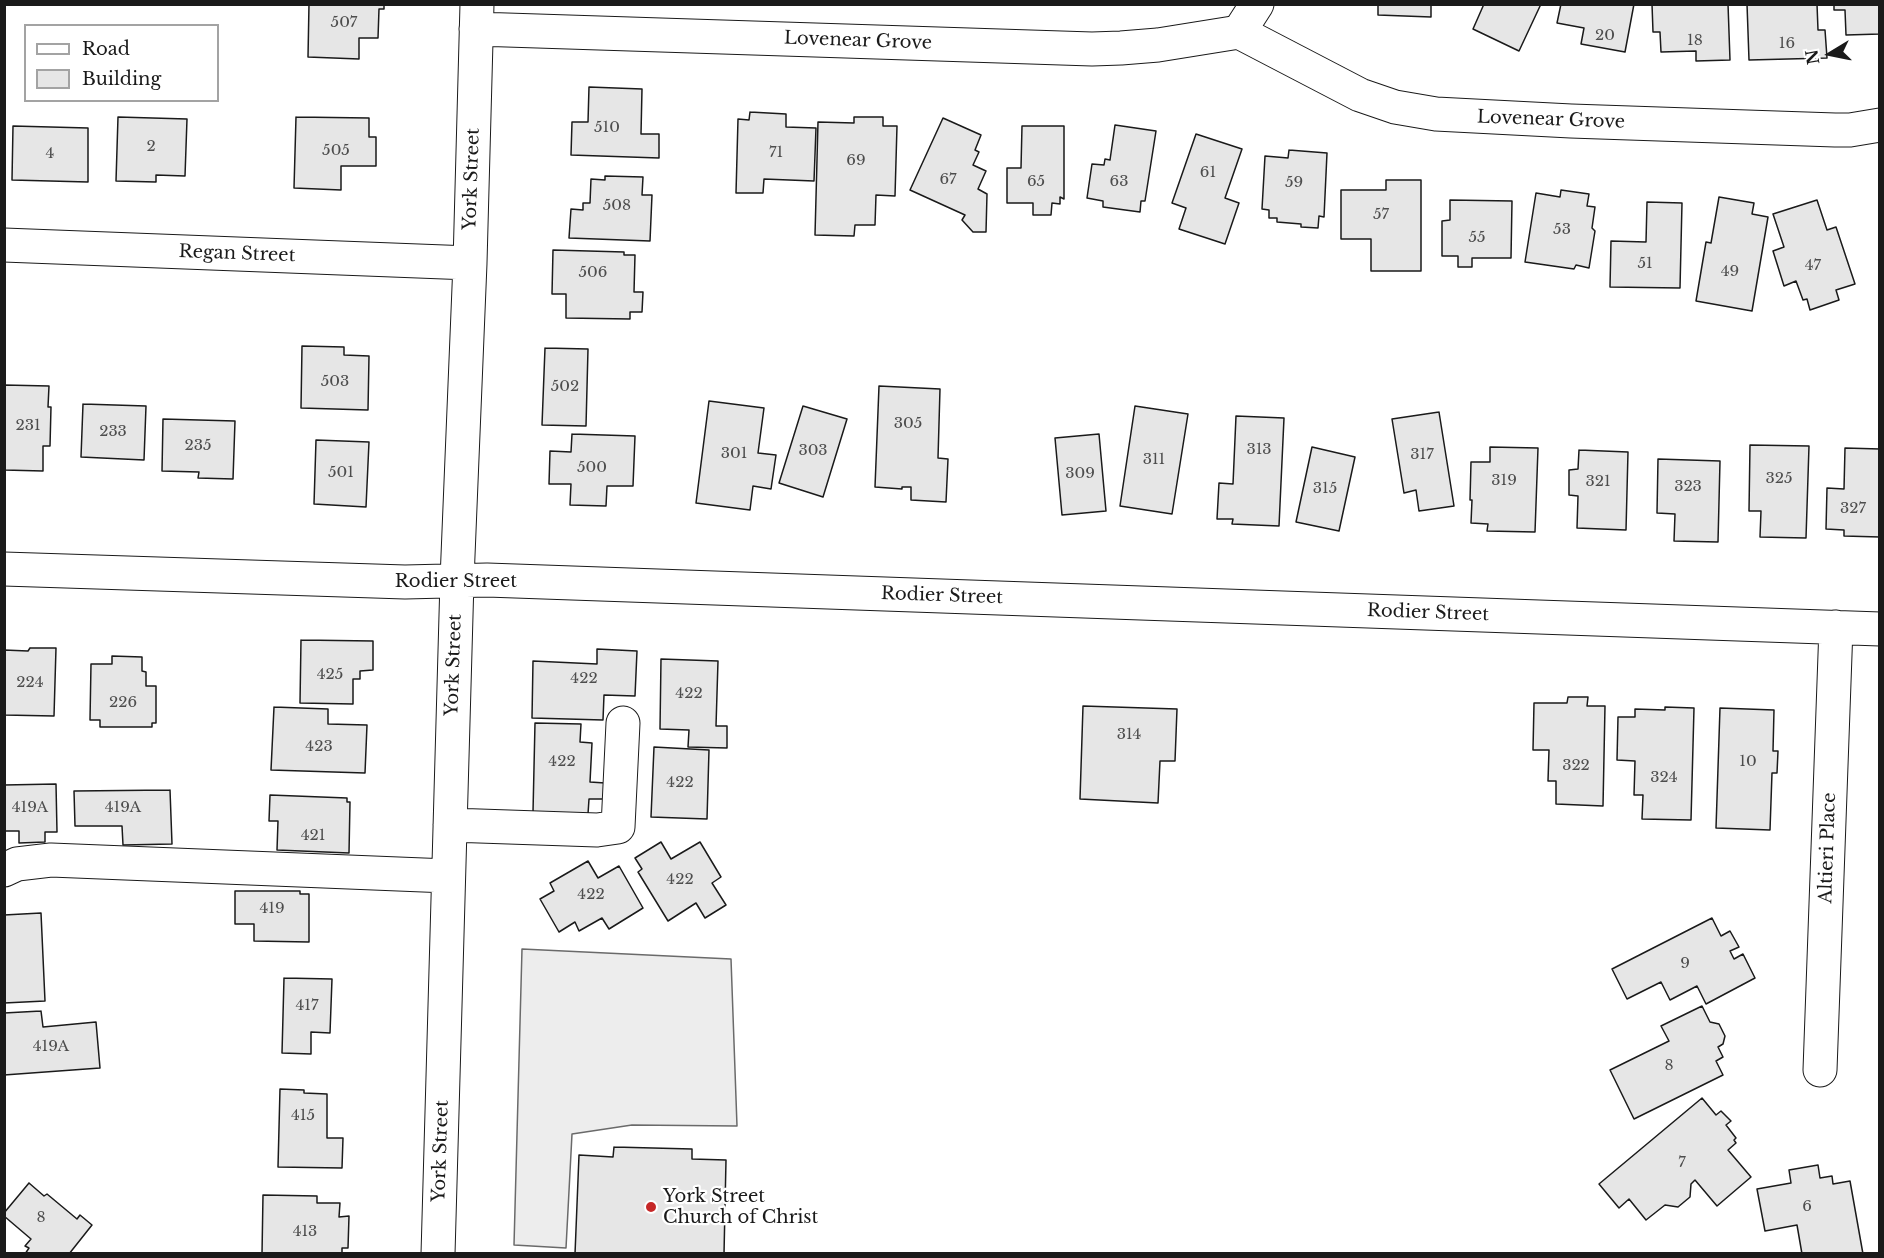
<!DOCTYPE html>
<html>
<head>
<meta charset="utf-8">
<style>
	body { margin:0 }
	#map { position:relative; width:1884px; height:1258px; overflow:hidden; background:#fff; font-family:"Libre Baskerville",serif }
	canvas { display:block }
	.frame { position:absolute; inset:0; border:6px solid #1a1a1a; pointer-events:none }
	.legend { position:absolute; left:24px; top:24px; width:195px; height:78px; box-sizing:border-box; background:#fff; border:2px solid #a3a3a3; margin:0; padding:8px 10px; list-style:none; font-size:18px; color:#1a1a1a }
	.legend li { display:flex; align-items:center; gap:12px; height:30px }
	.legend b { width:30px; border:2px solid #a3a3a3 }
	.north { position:absolute; left:1800px; top:24px; width:60px; height:60px; -webkit-text-stroke:4px #fff; paint-order:stroke; rotate:260deg; font-size:16px; font-weight:700; line-height:24px; text-align:center; color:#1a1a1a }
	.north::after { content:''; display:block; margin:auto; width:21px; height:27px; background:#1a1a1a; clip-path:polygon(50% 0,100% 100%,50% 72%,0 100%) }
</style>
</head>
<body>
<div id="map">
<canvas width="1884" height="1258"></canvas>
<div class="frame"></div>
<ul class="legend">
<li><b style="height:8px;background:#fff"></b>Road</li>
<li><b style="height:16px;background:#e6e6e6"></b>Building</li>
</ul>
<div class="north">N</div>
</div>
<script>
const ctx = document.querySelector('canvas').getContext('2d');
ctx.lineJoin = 'round';
function fillPath(path, color) { ctx.fillStyle = color; ctx.fill(path, 'evenodd'); }
const shape = rows => new Path2D(rows.map(r => 'M' + r).join(''));
function stroke(path, color, width, dash) { ctx.strokeStyle = color; ctx.lineWidth = width; ctx.lineCap = dash ? 'butt' : 'round'; ctx.setLineDash(dash || []); ctx.stroke(path); }
function write(font, color, halo, rows, align = 'center') {
  ctx.font = font + ' "Libre Baskerville",serif'; ctx.lineWidth = 4.5; ctx.setLineDash([]); ctx.textBaseline = 'middle'; ctx.strokeStyle = halo; ctx.fillStyle = color; for (const [text, x, y, turn = 0] of rows) {
    ctx.save(); ctx.translate(x, y); ctx.rotate((+turn || 0) * Math.PI / 180); ctx.textAlign = isNaN(turn) ? turn : align; if (halo) ctx.strokeText(text, 0, 0); ctx.fillText(text, 0, 0); ctx.restore();
  }
}
const built = shape([
	[522,949,731,959,737,1126,632,1125,572,1134,566,1248,514,1245,522,949]
]);
const building = shape([
	[309,4,384,4,384,9,379,9,378,38,359,38,359,59,308,57,309,4],
	[1378,4,1431,4,1431,17,1378,15,1378,4],
	[1484,4,1541,4,1519,51,1473,29,1484,4],
	[1561,4,1634,4,1625,52,1581,44,1584,28,1557,23,1561,4],
	[1652,4,1728,4,1730,60,1696,61,1696,51,1661,52,1660,32,1653,32,1652,4],
	[1747,4,1817,4,1818,30,1825,30,1827,58,1749,60,1747,4],
	[1834,4,1880,4,1880,34,1846,35,1845,10,1834,10,1834,4],
	[589,87,642,89,641,134,659,134,659,158,571,155,572,122,588,122,589,87],
	[750,112,786,114,786,127,816,128,814,181,764,179,763,193,736,193,738,119,749,120,750,112],
	[118,117,187,119,185,176,156,175,156,182,116,181,118,117],
	[296,117,369,118,369,137,376,137,376,166,341,166,341,190,294,188,296,117],
	[854,117,883,117,883,126,897,126,895,196,876,195,875,225,855,225,854,236,815,235,818,122,854,123,854,117],
	[943,118,981,135,975,150,979,152,973,165,986,171,978,189,987,194,986,232,973,232,962,220,965,215,910,190,943,118],
	[1115,125,1156,131,1145,201,1141,201,1140,212,1103,207,1103,201,1087,198,1092,164,1104,165,1105,159,1110,160,1115,125],
	[13,126,88,128,88,182,12,180,13,126],
	[1022,126,1064,126,1064,199,1060,197,1060,204,1052,203,1051,215,1033,215,1033,203,1007,203,1007,168,1021,168,1022,126],
	[1196,134,1242,149,1225,198,1239,203,1225,244,1179,229,1186,208,1172,203,1196,134],
	[1289,150,1327,153,1324,217,1319,216,1318,228,1301,227,1301,224,1277,222,1277,218,1269,218,1269,210,1262,209,1265,156,1288,158,1289,150],
	[605,176,643,177,642,195,652,195,650,241,569,238,571,209,583,210,583,203,590,203,591,179,605,180,605,176],
	[1386,180,1421,180,1421,271,1371,271,1371,239,1341,239,1341,190,1386,190,1386,180],
	[1561,190,1589,194,1587,206,1595,207,1592,228,1595,231,1589,268,1576,265,1574,269,1525,262,1536,193,1560,197,1561,190],
	[1719,197,1754,203,1752,214,1768,217,1752,311,1696,301,1706,242,1711,243,1719,197],
	[1450,200,1512,201,1511,258,1472,258,1472,267,1458,267,1458,256,1442,256,1442,221,1450,220,1450,200],
	[1817,200,1827,230,1836,227,1855,284,1836,290,1839,300,1810,310,1807,299,1803,300,1796,281,1784,286,1773,251,1784,247,1773,214,1817,200],
	[1647,202,1682,203,1680,288,1610,287,1611,241,1646,242,1647,202],
	[553,250,624,252,624,255,635,255,634,292,643,292,642,312,630,312,630,319,566,318,566,294,552,294,553,250],
	[302,346,344,347,344,355,369,356,368,410,301,408,302,346],
	[545,348,588,349,586,426,542,425,545,348],
	[4,385,49,386,48,407,51,407,50,446,43,446,43,471,4,470,4,385],
	[879,386,940,389,938,458,948,459,946,502,911,500,911,487,902,487,902,489,875,487,879,386],
	[709,401,764,408,758,453,776,455,771,489,753,486,750,510,696,503,709,401],
	[83,404,146,406,144,460,81,457,83,404],
	[803,406,847,419,823,497,779,483,803,406],
	[1135,406,1188,414,1172,514,1120,506,1135,406],
	[1439,412,1454,506,1419,511,1416,490,1404,493,1392,419,1439,412],
	[1236,416,1284,418,1279,526,1232,524,1233,519,1217,519,1219,483,1233,484,1236,416],
	[163,419,235,421,233,479,198,478,199,472,162,471,163,419],
	[572,434,635,436,633,486,607,486,606,506,570,505,571,484,549,484,550,451,571,452,572,434],
	[1099,434,1106,511,1062,515,1055,438,1099,434],
	[316,440,369,442,366,507,314,504,316,440],
	[1750,445,1809,446,1806,538,1760,537,1761,511,1749,511,1750,445],
	[1312,447,1355,457,1339,531,1296,522,1312,447],
	[1490,447,1538,448,1535,532,1487,531,1488,524,1471,523,1472,500,1470,500,1471,462,1490,462,1490,447],
	[1845,448,1880,449,1880,537,1844,536,1844,530,1826,529,1827,488,1844,489,1845,448],
	[1579,450,1628,452,1626,530,1577,528,1578,496,1569,495,1569,470,1578,469,1579,450],
	[1658,459,1720,461,1718,542,1674,541,1675,514,1657,513,1658,459],
	[301,640,373,641,373,670,360,671,360,679,353,679,353,704,300,703,301,640],
	[30,648,56,648,54,716,4,715,4,650,28,651,30,648],
	[597,649,637,651,635,696,604,695,603,720,532,718,533,661,597,664,597,649],
	[112,656,142,657,142,671,146,672,146,686,156,686,156,723,152,723,152,727,100,727,100,720,90,720,91,664,112,664,112,656],
	[661,659,718,661,716,726,727,726,727,748,688,747,689,730,660,729,661,659],
	[1568,697,1588,697,1587,706,1605,706,1603,806,1556,804,1556,781,1548,781,1549,750,1533,750,1534,703,1567,703,1568,697],
	[1083,706,1177,709,1175,761,1160,761,1158,803,1080,799,1083,706],
	[274,707,328,709,328,724,367,725,365,773,271,770,274,707],
	[1665,707,1694,708,1691,820,1642,819,1643,795,1634,795,1635,761,1617,760,1618,717,1635,717,1635,709,1665,710,1665,707],
	[1720,708,1774,710,1773,751,1778,751,1777,773,1772,773,1770,830,1716,828,1720,708],
	[535,723,581,724,580,742,592,743,590,782,605,783,605,799,589,799,588,814,533,812,535,723],
	[654,747,709,750,707,819,651,817,654,747],
	[56,784,57,832,45,832,45,842,19,843,19,831,4,831,4,785,56,784],
	[170,790,172,844,123,845,122,826,75,826,74,791,170,790],
	[270,795,347,798,347,802,350,802,349,853,277,850,278,821,269,821,270,795],
	[661,842,671,859,700,842,721,877,712,883,726,905,705,918,696,903,668,921,638,872,642,869,635,858,661,842],
	[588,861,598,878,619,866,643,908,609,929,602,918,579,931,575,922,559,932,540,899,554,891,550,883,588,861],
	[235,891,300,891,300,894,309,894,309,942,254,941,254,924,235,924,235,891],
	[41,913,45,1001,4,1003,4,915,41,913],
	[1712,918,1721,936,1730,931,1739,947,1730,951,1734,959,1743,954,1755,978,1706,1004,1697,986,1670,1000,1661,982,1627,999,1612,969,1712,918],
	[284,978,332,979,330,1033,311,1032,311,1054,282,1053,284,978],
	[1702,1006,1710,1022,1719,1024,1725,1036,1723,1044,1718,1047,1723,1057,1716,1061,1723,1075,1634,1119,1610,1070,1669,1041,1661,1026,1702,1006],
	[41,1011,43,1027,96,1022,100,1068,4,1075,4,1013,41,1011],
	[280,1089,304,1090,304,1093,327,1094,327,1138,343,1138,342,1168,278,1167,280,1089],
	[1702,1098,1716,1115,1721,1111,1731,1121,1726,1125,1736,1138,1734,1140,1736,1143,1728,1150,1751,1177,1717,1206,1695,1180,1691,1184,1690,1197,1678,1207,1665,1205,1646,1220,1629,1199,1619,1208,1599,1184,1702,1098],
	[614,1147,692,1149,692,1159,726,1160,724,1254,575,1254,579,1155,613,1157,614,1147],
	[1818,1165,1820,1178,1832,1176,1833,1184,1850,1181,1863,1254,1802,1254,1797,1225,1765,1231,1757,1189,1791,1183,1789,1170,1818,1165],
	[29,1183,44,1196,47,1194,77,1219,80,1215,92,1225,69,1254,25,1254,29,1248,25,1246,31,1239,4,1216,4,1213,29,1183],
	[263,1195,317,1196,317,1203,340,1203,339,1217,349,1216,348,1248,342,1248,342,1254,262,1254,263,1195]
]);
const minor = shape([
	[476,29,1092,49,1121,48,1158,45,1239,32,1360,95,1395,107,1436,114,1571,121,1835,130,1850,130,1880,125],
	[1239,32,1257,4],
	[4,245,470,263],
	[4,569,405,582,487,580,1880,629],
	[450,825,597,830,618,827,623,723],
	[4,870,17,864,51,860,448,876],
	[1820,1070,1836,627],
	[438,1254,457,580,470,263,477,4]
]);
const markers = [
	[651,1207,6,"#c62828"]
];
const numberNames = [
	["507",344,23],
	["20",1605,36],
	["18",1695,41],
	["16",1787,44],
	["510",607,128],
	["2",151,147],
	["505",336,151],
	["71",776,153],
	["4",50,154],
	["69",856,161],
	["61",1208,173],
	["67",948,180],
	["65",1036,182],
	["63",1119,182],
	["59",1294,183],
	["508",617,206],
	["57",1381,215],
	["53",1562,230],
	["55",1477,238],
	["51",1645,264],
	["47",1813,266],
	["49",1730,272],
	["506",593,273],
	["503",335,382],
	["502",565,387],
	["305",908,424],
	["231",28,426],
	["233",113,432],
	["235",198,446],
	["313",1259,450],
	["303",813,451],
	["301",734,454],
	["317",1422,455],
	["311",1154,460],
	["500",592,468],
	["501",341,473],
	["309",1080,474],
	["325",1779,479],
	["319",1504,481],
	["321",1598,482],
	["323",1688,487],
	["315",1325,489],
	["327",1853,509],
	["425",330,675],
	["422",584,679],
	["224",30,683],
	["422",689,694],
	["226",123,703],
	["314",1129,735],
	["423",319,747],
	["422",562,762],
	["10",1748,762],
	["322",1576,766],
	["324",1664,778],
	["422",680,783],
	["419A",30,808],
	["419A",123,808],
	["421",313,836],
	["422",680,880],
	["422",591,895],
	["419",272,909],
	["9",1685,964],
	["417",307,1006],
	["419A",51,1047],
	["8",1669,1066],
	["415",303,1116],
	["7",1682,1163],
	["6",1807,1207],
	["8",41,1218],
	["413",305,1232]
];
const streetNames = [
	["Lovenear Grove",858,41,2],
	["Lovenear Grove",1551,120,2],
	["York Street",472,179,-88],
	["Regan Street",237,254,2],
	["Rodier Street",456,582],
	["Rodier Street",942,596,2],
	["Rodier Street",1428,613,2],
	["York Street",454,665,-88],
	["Altieri Place",1828,848,-88],
	["York Street",441,1151,-88]
];
const poiNames = [
	["York Street",663,1197],
	["Church of Christ",663,1218]
];
fillPath(built, '#ededed');
stroke(built, '#6a6a6a', 1.5);
fillPath(building, '#e6e6e6');
stroke(building, '#1a1a1a', 1.5);
stroke(minor, '#1a1a1a', 35);
stroke(minor, '#fff', 33);
for (const [x, y, r, color] of markers) { const dot = new Path2D(); dot.arc(x, y, r, 0, 2 * Math.PI); ctx.fillStyle = color; ctx.fill(dot); stroke(dot, '#fff', 2); }
write('15px', '#4d4d4d', null, numberNames);
write('18px', '#1a1a1a', '#fff', streetNames);
write('18px', '#1a1a1a', '#fff', poiNames, 'left');
</script>
</body>
</html>
